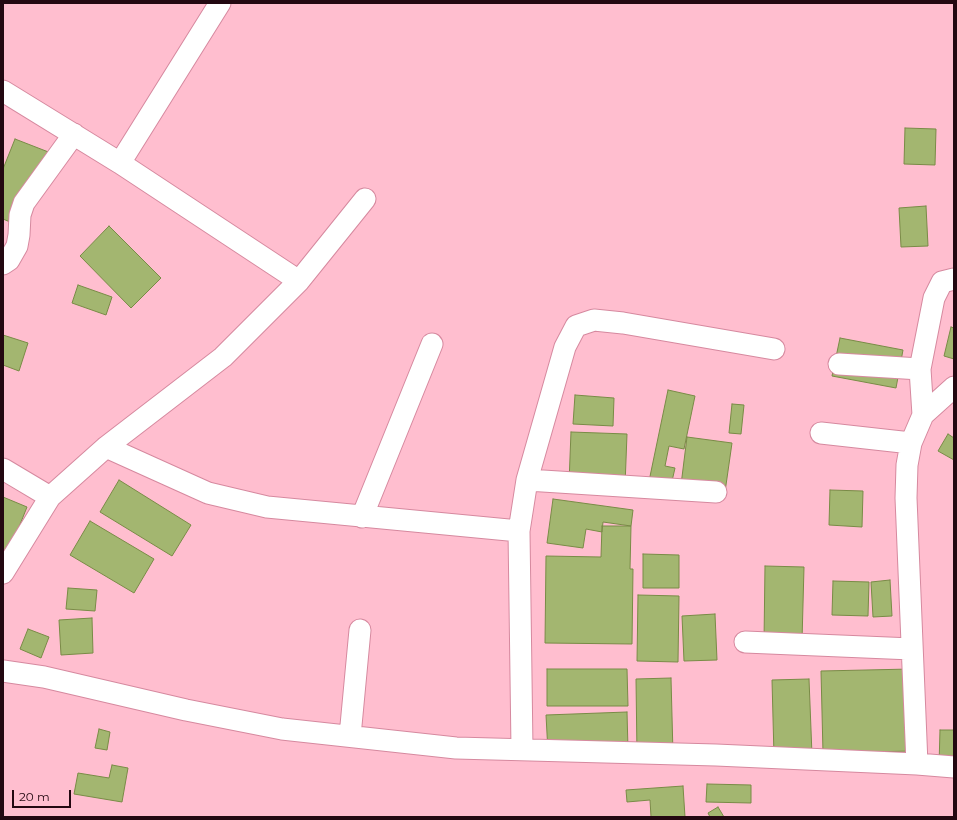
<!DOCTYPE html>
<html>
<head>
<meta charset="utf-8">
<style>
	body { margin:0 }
	#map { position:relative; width:957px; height:820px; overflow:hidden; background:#ffbecf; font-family:Montserrat,sans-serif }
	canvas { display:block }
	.frame { position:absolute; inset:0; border:4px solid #230811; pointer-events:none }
	.scale { position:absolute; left:12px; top:790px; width:59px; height:18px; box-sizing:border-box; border:2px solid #230811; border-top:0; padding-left:5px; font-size:12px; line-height:14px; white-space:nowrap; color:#230811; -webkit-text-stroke:3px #ffbecf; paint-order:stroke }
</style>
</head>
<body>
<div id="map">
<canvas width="957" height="820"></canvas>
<div class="frame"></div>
<div class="scale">20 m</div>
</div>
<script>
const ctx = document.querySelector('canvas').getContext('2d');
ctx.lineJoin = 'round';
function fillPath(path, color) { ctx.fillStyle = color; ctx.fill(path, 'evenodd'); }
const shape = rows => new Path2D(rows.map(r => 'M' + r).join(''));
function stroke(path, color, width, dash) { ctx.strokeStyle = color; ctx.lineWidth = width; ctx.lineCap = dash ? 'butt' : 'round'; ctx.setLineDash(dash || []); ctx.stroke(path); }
const building = shape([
	[905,128,936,129,935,165,904,164,905,128],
	[15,139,51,153,22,227,3,219,3,169,15,139],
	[926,206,928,246,901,247,899,208,926,206],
	[109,226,161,278,131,308,80,256,109,226],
	[78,285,112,297,106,315,72,303,78,285],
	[951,327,954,328,954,359,944,356,951,327],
	[3,335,28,343,19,371,3,365,3,335],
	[840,338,903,350,896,388,832,376,840,338],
	[668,390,695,396,684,449,669,446,665,466,675,468,670,490,648,486,668,390],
	[575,395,614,398,613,426,573,424,575,395],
	[732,404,744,405,741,434,729,433,732,404],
	[571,432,627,434,625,486,569,483,571,432],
	[948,434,954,438,954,460,938,451,948,434],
	[687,437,732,443,724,499,680,493,687,437],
	[119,480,191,525,172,556,100,512,119,480],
	[830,490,863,491,862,527,829,525,830,490],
	[3,497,27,507,9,552,3,550,3,497],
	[553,499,633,510,631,526,603,522,602,532,586,529,583,548,547,543,553,499],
	[90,521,154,559,134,593,70,555,90,521],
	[602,526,631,526,630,569,633,569,632,644,545,643,546,556,601,557,602,526],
	[643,554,679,555,679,588,643,588,643,554],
	[765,566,804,567,802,641,764,641,765,566],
	[890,580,892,616,873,617,871,582,890,580],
	[833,581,869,582,868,616,832,615,833,581],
	[68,588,97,590,95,611,66,609,68,588],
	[638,595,679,596,678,662,637,661,638,595],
	[715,614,717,660,684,661,682,616,715,614],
	[92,618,93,653,61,655,59,620,92,618],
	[28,629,49,637,41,658,20,649,28,629],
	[547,669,627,669,628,706,547,706,547,669],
	[911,669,913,751,823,753,821,671,911,669],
	[671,678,673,754,637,755,636,679,671,678],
	[809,679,812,755,774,756,772,680,809,679],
	[627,712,628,749,548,752,546,715,627,712],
	[99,729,110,732,107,750,95,748,99,729],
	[940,730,954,730,954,766,939,766,940,730],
	[112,765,128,768,122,802,74,794,78,773,109,778,112,765],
	[707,784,751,785,751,803,706,802,707,784],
	[683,786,685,817,651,817,650,800,627,802,626,790,683,786],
	[718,807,724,817,710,817,708,813,718,807]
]);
const street = shape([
	[3,91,120,163,299,281],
	[120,163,220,3],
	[3,264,9,260,17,246,19,235,20,215,24,203,74,134],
	[839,364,920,369],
	[923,415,920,369,934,298,942,282,954,279],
	[821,433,911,443],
	[106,447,208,493,267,507,519,531],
	[3,469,50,497],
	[527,480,716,492],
	[362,517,432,344],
	[3,573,50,497,106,447,223,357,299,281,365,199],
	[745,642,912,649],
	[3,671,44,677,186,710,282,729,456,748,716,755,917,764,954,767],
	[350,736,360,630],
	[522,749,519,531,527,480,565,347,576,326,594,320,623,323,774,349],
	[917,764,906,498,907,465,911,443,923,415,954,387]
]);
fillPath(building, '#a3b670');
stroke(building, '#798b46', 1);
stroke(street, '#d6899f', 23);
stroke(street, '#fff', 21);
</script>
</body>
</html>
